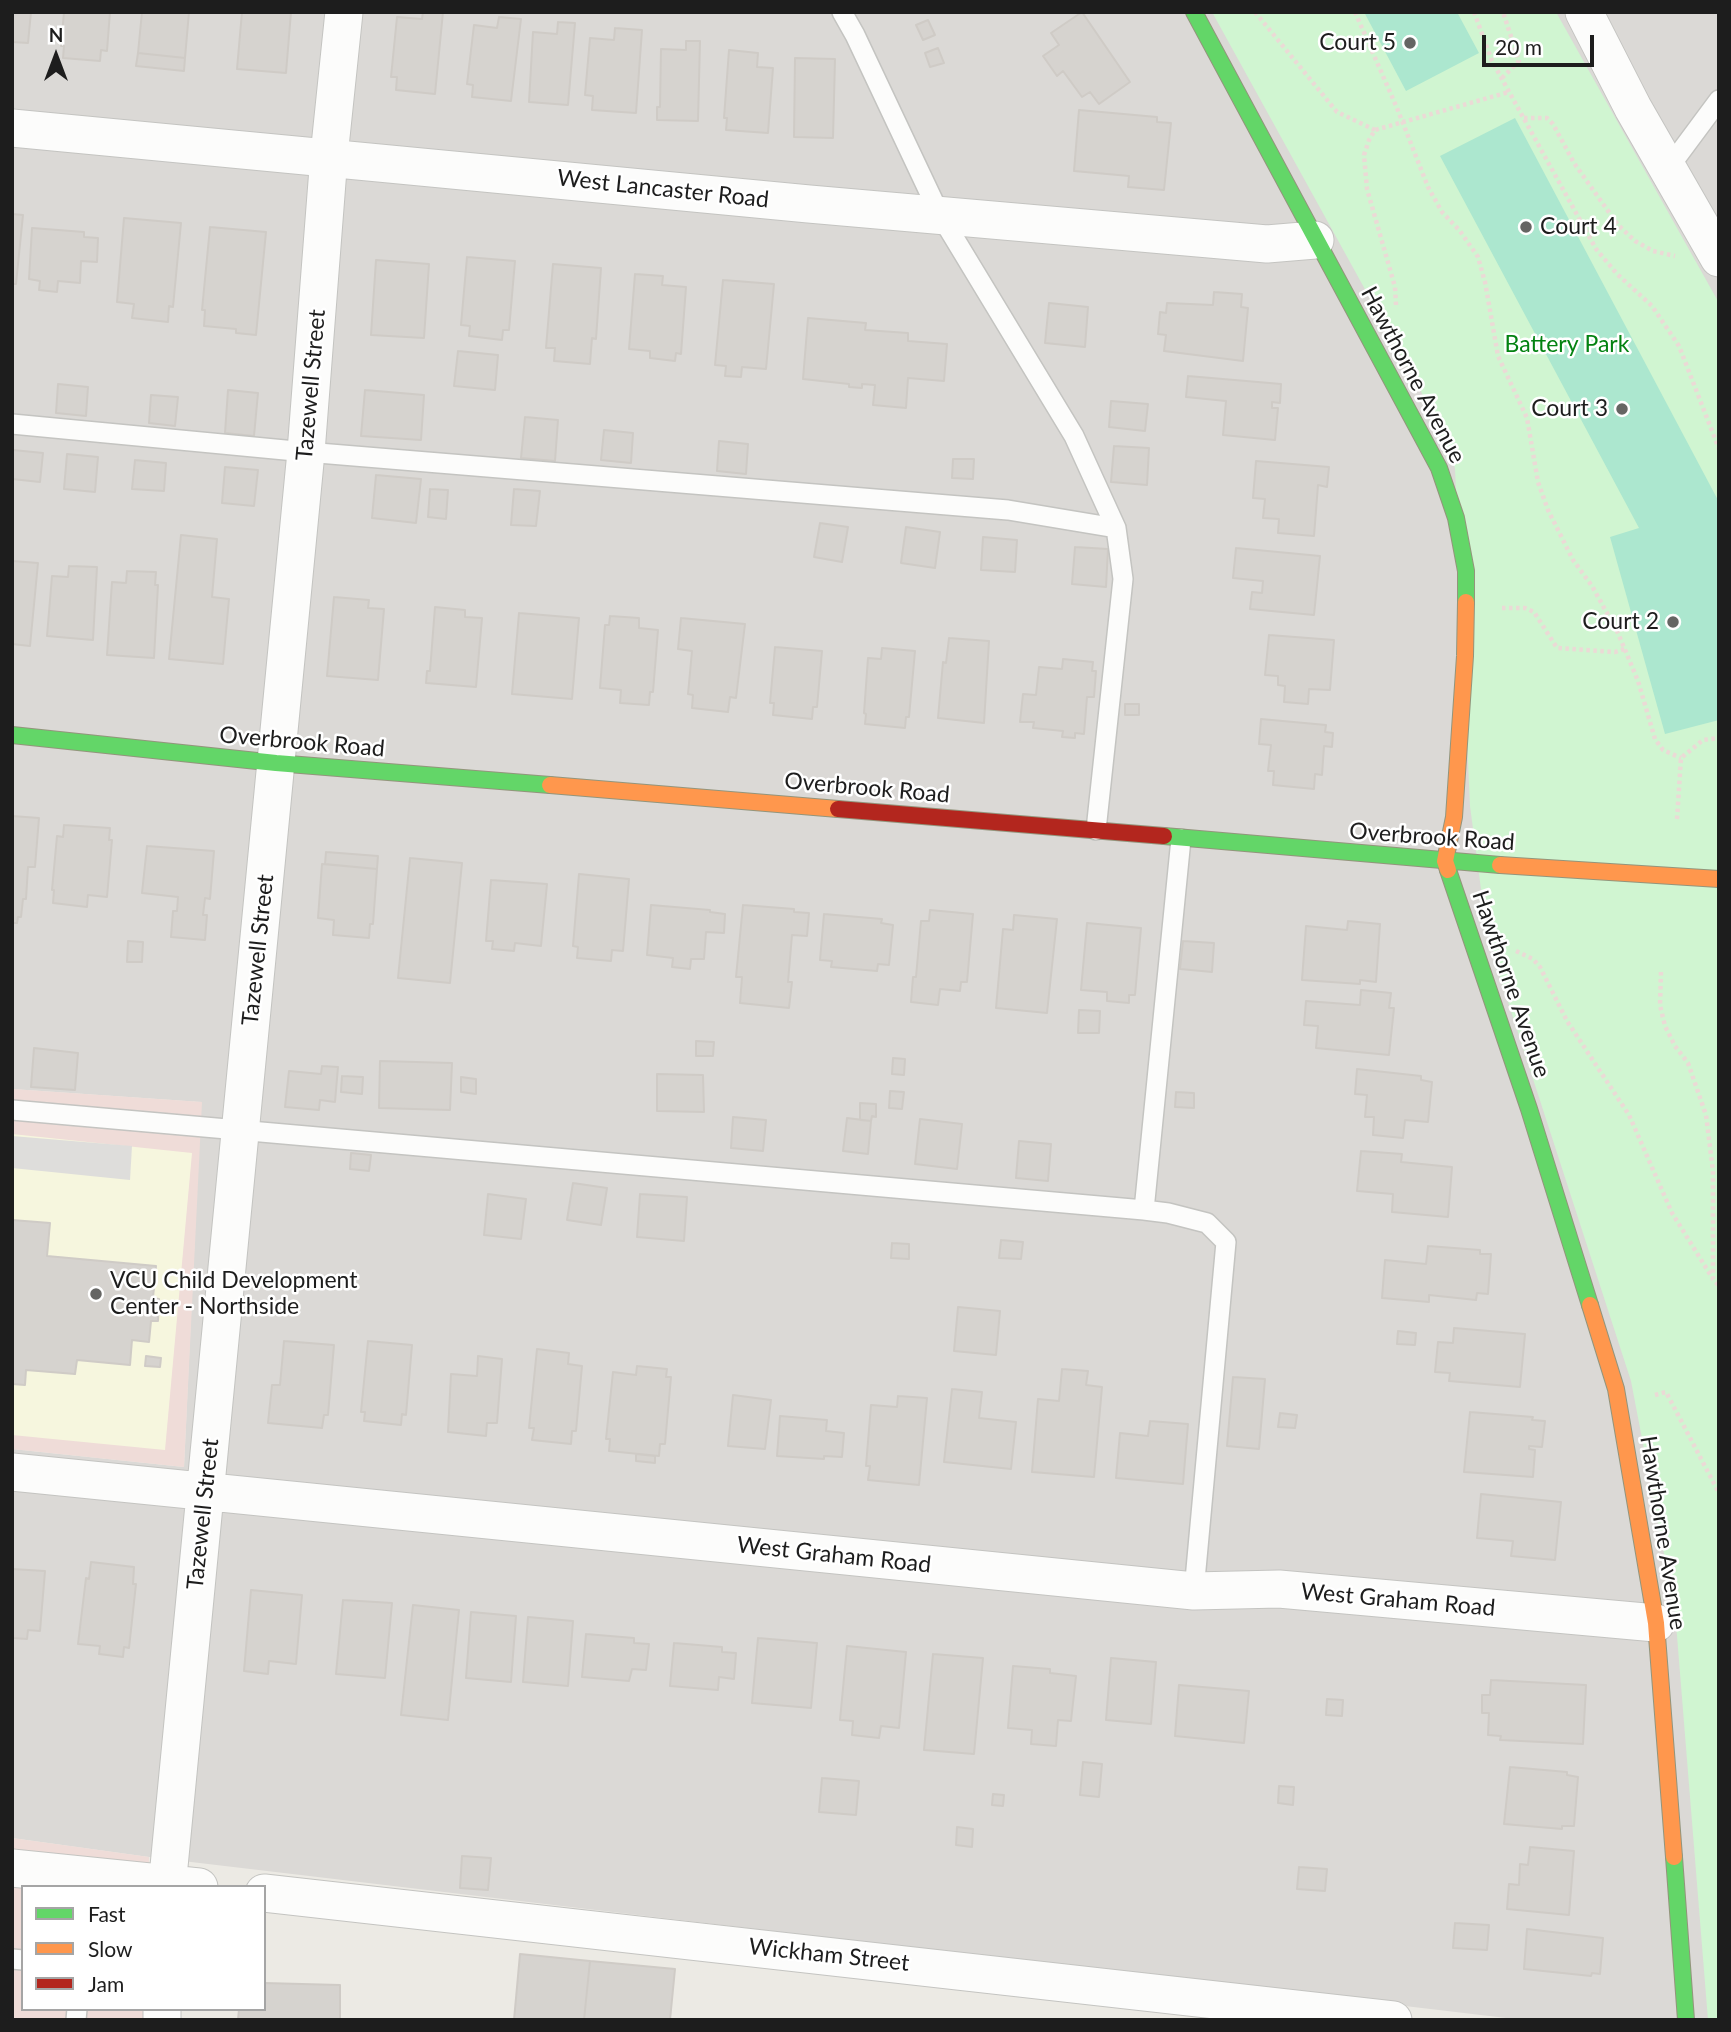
<!DOCTYPE html>
<html>
<head>
<meta charset="utf-8">
<style>
	body { margin:0 }
	#map { position:relative; width:1731px; height:2032px; overflow:hidden; background:#eceae4; font-family:Lato,sans-serif }
	canvas { display:block }
	.frame { position:absolute; inset:0; border:14px solid #1d1d1d; pointer-events:none }
	.legend { position:absolute; left:21px; top:1885px; width:245px; height:126px; box-sizing:border-box; background:#fff; border:2px solid #a5a5a5; margin:0; padding:9px 12px; list-style:none; font-size:21px; color:#1d1d1d }
	.legend li { display:flex; align-items:center; gap:14px; height:35px }
	.legend b { width:35px; border:2px solid #a5a5a5 }
	.north { position:absolute; left:21px; top:21px; width:70px; height:70px; -webkit-text-stroke:5px #fff; paint-order:stroke; rotate:0deg; font-size:19px; font-weight:700; line-height:28px; text-align:center; color:#1d1d1d }
	.north::after { content:''; display:block; margin:auto; width:24px; height:32px; background:#1d1d1d; clip-path:polygon(50% 0,100% 100%,50% 72%,0 100%) }
	.scale { position:absolute; left:1482px; top:35px; width:112px; height:32px; box-sizing:border-box; border:4px solid #1d1d1d; border-top:0; padding-left:9px; font-size:21px; line-height:24px; white-space:nowrap; color:#1d1d1d; -webkit-text-stroke:5px #fff; paint-order:stroke }
</style>
</head>
<body>
<div id="map">
<canvas width="1731" height="2032"></canvas>
<div class="frame"></div>
<ul class="legend">
<li><b style="height:9px;background:#63d668"></b>Fast</li>
<li><b style="height:9px;background:#ff974d"></b>Slow</li>
<li><b style="height:9px;background:#b3261e"></b>Jam</li>
</ul>
<div class="north">N</div>
<div class="scale">20 m</div>
</div>
<script>
const ctx = document.querySelector('canvas').getContext('2d');
ctx.lineJoin = 'round';
function fillPath(path, color) { ctx.fillStyle = color; ctx.fill(path, 'evenodd'); }
const shape = rows => new Path2D(rows.map(r => 'M' + r).join(''));
function stroke(path, color, width, dash) { ctx.strokeStyle = color; ctx.lineWidth = width; ctx.lineCap = dash ? 'butt' : 'round'; ctx.setLineDash(dash || []); ctx.stroke(path); }
function write(font, color, halo, rows, align = 'center') {
  ctx.font = font + ' Lato,sans-serif'; ctx.lineWidth = 5; ctx.setLineDash([]); ctx.textBaseline = 'middle'; ctx.strokeStyle = halo; ctx.fillStyle = color; for (const [text, x, y, turn = 0] of rows) {
    ctx.save(); ctx.translate(x, y); ctx.rotate((+turn || 0) * Math.PI / 180); ctx.textAlign = isNaN(turn) ? turn : align; if (halo) ctx.strokeText(text, 0, 0); ctx.fillText(text, 0, 0); ctx.restore();
  }
}
const residential = shape([
	[12,12,1719,12,1719,2020,1523,2020,149,1857,12,1838,12,1449,184,1467,201,1102,12,1089]
]);
const commercial = shape([
	[12,1089,202,1102,184,1467,12,1449],
	[12,1838,149,1857,148,1887,23,1887,23,2009,144,2009,144,2020,12,2020]
]);
const education = shape([
	[12,1134,192,1153,165,1450,12,1435]
]);
const park = shape([
	[1212,12,1556,12,1719,303,1719,2020,1708,2020,1675,1611,1631,1381,1498,971,1484,912,1470,806,1455,468,1420,389]
]);
const pitch = shape([
	[1364,12,1457,12,1479,53,1406,91],
	[1515,118,1719,502,1719,720,1665,734,1610,537,1639,528,1440,156]
]);
const parking = shape([
	[12,1136,132,1146,130,1180,12,1168]
]);
const building = shape([
	[12,12,31,12,28,43,12,42,12,12],
	[64,12,110,12,107,51,101,50,100,61,63,58,64,46,61,46,64,12],
	[142,12,189,12,185,58,138,53,142,12],
	[242,12,291,12,286,73,237,69,242,12],
	[423,12,443,12,435,94,396,90,397,77,391,77,397,17,422,19,423,12],
	[1082,12,1130,82,1099,104,1090,92,1082,97,1063,71,1057,76,1043,56,1059,45,1051,33,1082,12],
	[499,17,521,19,511,101,472,97,473,85,467,84,474,25,497,28,499,17],
	[928,20,935,35,923,40,916,25,928,20],
	[558,22,575,23,568,105,529,102,533,32,557,34,558,22],
	[615,28,642,30,636,113,592,110,593,96,585,95,590,38,614,40,615,28],
	[686,41,700,41,698,121,657,120,657,107,660,107,661,49,686,50,686,41],
	[938,48,944,63,930,67,925,53,938,48],
	[729,50,758,53,757,67,773,68,768,133,726,130,727,118,724,118,729,50],
	[138,53,185,58,184,71,136,66,138,53],
	[795,58,835,59,833,138,794,137,795,58],
	[1079,110,1157,117,1157,122,1171,123,1164,190,1128,187,1129,176,1074,171,1079,110],
	[12,214,23,215,16,284,12,284,12,214],
	[124,218,181,223,173,307,169,306,168,322,132,318,134,304,117,302,124,218],
	[210,227,266,232,256,335,236,333,236,329,204,326,205,310,202,310,210,227],
	[32,228,84,232,84,237,98,238,97,262,81,261,80,283,58,281,57,292,39,290,40,281,29,279,32,228],
	[467,257,515,261,509,330,503,330,502,340,469,336,470,326,461,325,467,257],
	[376,260,429,264,424,338,371,335,376,260],
	[553,264,601,268,596,339,592,338,590,364,554,361,555,348,546,348,553,264],
	[635,274,663,276,662,285,686,287,681,354,676,353,675,361,650,358,650,351,629,349,635,274],
	[723,280,774,284,766,369,742,367,741,377,725,376,726,366,715,365,723,280],
	[1214,292,1242,294,1241,307,1248,308,1243,361,1164,351,1166,335,1158,334,1160,312,1166,313,1167,303,1213,305,1214,292],
	[1049,303,1088,307,1085,347,1045,343,1049,303],
	[808,318,866,323,865,330,908,333,908,341,947,344,944,381,908,378,906,408,873,405,875,385,862,384,862,388,849,387,849,384,803,379,808,318],
	[458,351,498,355,495,390,454,386,458,351],
	[1188,376,1281,384,1280,403,1272,402,1272,408,1278,408,1275,440,1223,435,1226,401,1186,397,1188,376],
	[58,384,88,387,86,416,56,413,58,384],
	[228,390,258,393,254,436,225,433,228,390],
	[365,390,424,395,421,440,361,436,365,390],
	[151,395,178,397,175,426,149,423,151,395],
	[1111,401,1148,404,1145,431,1109,427,1111,401],
	[525,417,558,420,555,461,521,458,525,417],
	[604,430,633,433,631,463,601,460,604,430],
	[719,441,748,444,746,474,717,471,719,441],
	[1114,446,1149,448,1147,485,1111,482,1114,446],
	[13,450,43,453,40,482,12,479,13,450],
	[67,454,98,457,95,492,64,489,67,454],
	[953,459,974,459,973,479,952,478,953,459],
	[135,460,166,463,164,491,132,489,135,460],
	[1256,461,1329,467,1327,487,1318,485,1314,536,1278,533,1279,519,1263,518,1265,499,1253,498,1256,461],
	[225,467,258,470,254,506,222,503,225,467],
	[376,475,421,479,416,523,372,518,376,475],
	[430,489,448,490,446,519,428,517,430,489],
	[514,489,540,491,536,526,511,525,514,489],
	[820,523,848,527,842,562,814,557,820,523],
	[906,527,940,532,935,568,901,563,906,527],
	[181,535,217,539,212,597,229,599,223,664,169,659,181,535],
	[983,537,1017,540,1015,572,981,570,983,537],
	[1075,547,1108,549,1106,587,1072,584,1075,547],
	[1236,548,1320,556,1314,615,1250,609,1252,592,1262,593,1263,581,1233,578,1236,548],
	[12,561,38,563,30,646,12,644,12,561],
	[69,566,97,567,93,640,47,636,52,576,68,577,69,566],
	[127,571,156,572,155,585,158,585,154,658,107,655,112,582,126,583,127,571],
	[334,597,369,600,368,608,384,609,378,680,327,676,334,597],
	[435,607,465,610,465,617,482,618,476,687,426,683,427,671,430,671,435,607],
	[519,613,579,618,572,699,512,694,519,613],
	[610,616,639,618,639,628,658,630,653,692,650,692,649,705,620,703,621,690,600,688,605,625,609,625,610,616],
	[681,618,745,624,736,698,730,697,728,712,692,708,693,695,688,694,692,651,678,649,681,618],
	[1269,635,1334,640,1330,690,1309,689,1308,704,1284,702,1285,686,1278,685,1278,676,1265,675,1269,635],
	[949,638,989,641,984,723,938,718,943,662,946,663,949,638],
	[775,647,822,651,817,707,813,707,812,719,773,715,774,703,770,703,775,647],
	[882,648,915,651,909,717,906,717,905,728,865,724,866,714,864,713,868,658,881,659,882,648],
	[1063,659,1093,662,1092,671,1096,671,1094,697,1087,697,1084,734,1075,733,1075,738,1062,737,1063,731,1033,728,1034,722,1020,722,1023,694,1036,695,1039,667,1062,669,1063,659],
	[1125,704,1139,704,1139,715,1125,715,1125,704],
	[1261,719,1326,725,1325,732,1333,733,1332,747,1324,746,1322,775,1315,774,1314,789,1273,785,1274,771,1268,771,1271,745,1259,744,1261,719],
	[12,816,39,818,35,867,28,867,26,899,23,899,21,917,18,917,17,923,12,923,12,816],
	[64,825,110,828,109,840,112,840,107,897,88,895,87,907,53,903,54,890,52,890,57,836,63,837,64,825],
	[147,846,214,851,210,899,205,898,203,915,207,915,205,940,171,937,173,911,177,911,178,897,142,893,147,846],
	[326,852,378,856,377,869,325,864,326,852],
	[410,858,462,863,450,983,398,978,410,858],
	[322,864,377,869,373,924,370,924,369,938,333,935,334,920,318,918,322,864],
	[579,874,629,879,623,951,612,950,611,961,577,958,578,947,573,946,579,874],
	[491,880,547,884,541,946,515,943,514,951,492,949,493,941,486,941,491,880],
	[651,905,710,910,710,912,725,914,724,933,706,932,704,959,691,959,690,969,672,967,673,958,647,955,651,905],
	[743,905,794,909,794,912,809,913,807,936,792,935,788,982,792,982,789,1008,740,1003,742,977,736,977,743,905],
	[930,910,973,914,967,982,961,982,960,991,940,989,938,1005,911,1002,913,977,916,977,921,921,929,921,930,910],
	[824,914,882,919,881,923,893,925,889,965,878,964,877,971,831,967,832,961,820,960,824,914],
	[1014,915,1057,919,1047,1013,996,1008,1003,929,1013,930,1014,915],
	[1348,921,1380,924,1376,982,1360,980,1360,984,1302,980,1306,926,1347,930,1348,921],
	[1087,923,1141,928,1135,995,1129,995,1129,1003,1107,1001,1107,992,1081,990,1087,923],
	[128,941,143,942,142,962,127,962,128,941],
	[1183,941,1214,943,1212,972,1180,969,1183,941],
	[1361,990,1391,993,1389,1008,1394,1008,1389,1055,1316,1048,1318,1026,1304,1025,1306,1001,1360,1005,1361,990],
	[1079,1010,1100,1011,1099,1033,1078,1033,1079,1010],
	[696,1041,714,1042,713,1056,696,1056,696,1041],
	[34,1048,78,1053,75,1090,31,1087,34,1048],
	[893,1058,905,1059,904,1075,892,1074,893,1058],
	[380,1061,452,1063,450,1110,379,1108,380,1061],
	[322,1066,338,1067,335,1102,320,1100,319,1110,285,1107,289,1071,321,1074,322,1066],
	[1357,1069,1421,1076,1421,1080,1432,1082,1428,1122,1405,1120,1403,1138,1373,1135,1374,1117,1365,1117,1367,1095,1355,1094,1357,1069],
	[657,1074,703,1075,704,1112,657,1111,657,1074],
	[342,1076,363,1077,362,1094,341,1092,342,1076],
	[461,1077,476,1079,476,1094,461,1092,461,1077],
	[890,1091,904,1092,902,1109,889,1108,890,1091],
	[1176,1092,1194,1093,1194,1108,1175,1107,1176,1092],
	[860,1103,876,1104,876,1117,872,1116,871,1121,860,1120,860,1103],
	[733,1117,766,1120,763,1151,731,1148,733,1117],
	[847,1118,871,1121,868,1154,843,1151,847,1118],
	[920,1119,962,1124,957,1169,915,1164,920,1119],
	[1019,1141,1051,1144,1048,1181,1016,1178,1019,1141],
	[1361,1151,1402,1154,1401,1162,1452,1167,1448,1217,1392,1212,1393,1194,1357,1191,1361,1151],
	[351,1153,371,1155,369,1171,350,1169,351,1153],
	[573,1183,607,1188,601,1225,567,1220,573,1183],
	[488,1194,526,1199,521,1239,484,1235,488,1194],
	[640,1194,687,1197,684,1241,637,1237,640,1194],
	[12,1220,50,1223,47,1256,156,1266,153,1298,159,1299,158,1321,151,1321,149,1342,132,1340,130,1365,77,1360,75,1374,26,1370,25,1385,12,1384,12,1220],
	[1001,1240,1023,1242,1021,1259,999,1258,1001,1240],
	[892,1243,909,1244,909,1259,891,1258,892,1243],
	[1428,1246,1480,1250,1480,1254,1491,1254,1488,1294,1477,1293,1476,1300,1429,1295,1429,1302,1382,1298,1385,1260,1426,1264,1428,1246],
	[958,1307,1000,1311,996,1355,954,1351,958,1307],
	[1454,1328,1525,1334,1520,1387,1449,1381,1450,1373,1435,1372,1438,1342,1453,1343,1454,1328],
	[1398,1331,1416,1333,1415,1345,1397,1344,1398,1331],
	[284,1341,334,1345,328,1415,324,1415,322,1428,268,1423,272,1385,280,1385,284,1341],
	[368,1341,412,1345,406,1415,402,1414,401,1425,364,1421,365,1412,361,1412,368,1341],
	[537,1349,569,1353,568,1364,582,1366,576,1431,572,1431,571,1444,532,1440,534,1428,529,1428,537,1349],
	[146,1356,161,1358,160,1367,145,1366,146,1356],
	[478,1356,502,1359,497,1423,487,1423,486,1436,448,1432,451,1374,477,1376,478,1356],
	[637,1366,667,1369,666,1377,671,1377,665,1444,660,1444,659,1456,609,1451,610,1439,606,1439,613,1372,636,1375,637,1366],
	[1062,1369,1088,1371,1086,1385,1102,1387,1094,1477,1032,1472,1038,1399,1059,1401,1062,1369],
	[1233,1377,1265,1379,1259,1449,1227,1446,1233,1377],
	[952,1389,982,1392,979,1418,1016,1422,1011,1469,944,1462,952,1389],
	[733,1395,771,1400,765,1449,728,1446,733,1395],
	[898,1396,927,1398,919,1485,868,1480,870,1466,866,1466,871,1405,897,1407,898,1396],
	[1470,1412,1533,1417,1532,1420,1545,1421,1542,1447,1529,1446,1529,1449,1535,1450,1533,1477,1464,1472,1470,1412],
	[1280,1413,1297,1415,1295,1428,1278,1427,1280,1413],
	[780,1416,827,1420,826,1431,844,1433,842,1457,824,1456,824,1459,777,1456,780,1416],
	[1150,1421,1188,1424,1183,1484,1116,1478,1120,1433,1148,1436,1150,1421],
	[636,1454,655,1456,655,1463,636,1461,636,1454],
	[1481,1494,1561,1502,1555,1560,1511,1556,1513,1541,1477,1538,1481,1494],
	[91,1562,134,1567,133,1584,136,1584,129,1648,124,1647,123,1657,99,1654,100,1646,78,1644,86,1578,89,1579,91,1562],
	[12,1569,45,1571,40,1631,28,1630,27,1639,12,1638,12,1569],
	[251,1590,302,1595,296,1664,269,1661,268,1674,244,1671,251,1590],
	[343,1600,392,1603,385,1678,336,1674,343,1600],
	[413,1605,459,1610,448,1720,401,1715,413,1605],
	[471,1612,516,1616,511,1682,466,1678,471,1612],
	[528,1617,573,1621,568,1686,523,1682,528,1617],
	[586,1634,634,1638,634,1643,649,1644,646,1670,632,1669,629,1681,582,1677,586,1634],
	[758,1638,817,1643,811,1708,752,1703,758,1638],
	[674,1643,722,1647,722,1652,736,1653,734,1679,719,1677,718,1690,670,1686,674,1643],
	[847,1646,906,1652,899,1728,881,1726,879,1738,852,1735,853,1721,840,1720,847,1646],
	[933,1654,983,1658,974,1754,924,1750,933,1654],
	[1111,1658,1156,1662,1151,1724,1106,1720,1111,1658],
	[1013,1666,1050,1669,1050,1673,1076,1676,1071,1721,1058,1720,1056,1746,1031,1744,1032,1730,1008,1728,1013,1666],
	[1491,1680,1586,1685,1583,1744,1500,1740,1501,1736,1488,1735,1489,1713,1482,1713,1482,1695,1490,1695,1491,1680],
	[1179,1685,1249,1691,1244,1743,1175,1736,1179,1685],
	[1327,1699,1343,1700,1342,1716,1326,1715,1327,1699],
	[1083,1762,1102,1764,1099,1797,1080,1795,1083,1762],
	[1510,1767,1567,1772,1567,1775,1578,1777,1574,1826,1562,1826,1562,1829,1504,1824,1510,1767],
	[822,1778,859,1781,856,1815,819,1812,822,1778],
	[1279,1786,1294,1787,1293,1805,1278,1803,1279,1786],
	[993,1794,1004,1795,1003,1806,992,1805,993,1794],
	[957,1827,973,1829,972,1847,956,1845,957,1827],
	[1530,1847,1574,1851,1569,1915,1507,1909,1509,1884,1519,1885,1520,1864,1528,1865,1530,1847],
	[462,1856,491,1858,488,1890,460,1888,462,1856],
	[1299,1867,1327,1869,1325,1891,1297,1889,1299,1867],
	[1455,1923,1489,1925,1487,1950,1453,1948,1455,1923],
	[1527,1929,1603,1938,1600,1974,1592,1973,1591,1976,1524,1969,1527,1929],
	[520,1954,590,1961,584,2020,514,2020,520,1954],
	[590,1961,675,1969,670,2020,584,2020,590,1961],
	[264,1983,340,1985,340,2020,238,2020,239,2009,264,2009,264,1983]
]);
const path = shape([
	[1255,12,1337,112,1375,130],
	[1355,12,1397,108,1428,187,1442,212,1460,231,1478,257,1485,282,1498,356,1527,418,1538,482,1548,510,1573,560,1592,586,1618,633,1638,681,1655,739,1663,750,1681,758],
	[1474,12,1492,61,1596,249,1617,274,1652,306,1679,346,1719,449],
	[1502,78,1519,61,1503,12],
	[1524,118,1547,118,1553,124,1574,163,1618,225,1635,241,1653,251,1675,256],
	[1396,305,1395,287,1367,189,1364,155,1369,140,1375,130,1509,92],
	[1502,608,1525,608,1534,612,1557,648,1615,652,1625,649],
	[1677,819,1681,758,1703,740,1719,738],
	[1516,951,1533,959,1540,967,1567,1021,1629,1115,1672,1213,1713,1279],
	[1661,972,1660,1005,1665,1026,1675,1046,1688,1063,1706,1115,1713,1171,1713,1279,1719,1286],
	[1655,1395,1666,1392,1719,1493]
]);
const lane = shape([
	[842,12,855,35,939,213,1074,436,1116,528,1123,579,1096,830],
	[1667,170,1719,100],
	[12,424,306,452,1008,510,1116,528],
	[12,1110,1144,1210,1168,1213,1207,1223,1226,1242,1194,1591],
	[1144,1210,1181,839],
	[12,1959,23,1960],
	[76,2020,77,2009]
]);
const street = shape([
	[1584,12,1633,108,1719,258],
	[12,128,809,204,1267,244,1315,240],
	[12,1472,1194,1591,1279,1589,1656,1623],
	[12,1868,199,1887],
	[167,1887,306,452,329,156,344,12],
	[264,1893,1393,2020],
	[162,2020,162,2009]
]);
const fast = shape([
	[1194,12,1439,468,1456,518,1466,571,1466,602],
	[12,735,276,763,550,785],
	[1164,836,1500,865],
	[1448,870,1529,1109,1590,1305],
	[1674,1857,1686,2020]
]);
const slow = shape([
	[550,785,838,809],
	[1500,865,1719,879],
	[1448,870,1445,861,1454,817,1465,656,1466,602],
	[1590,1305,1616,1389,1656,1623,1674,1857]
]);
const jam = shape([
	[838,809,1164,836]
]);
const markers = [
	[1410,43,7,"#656563"],
	[1526,227,7,"#656563"],
	[1622,409,7,"#656563"],
	[1673,622,7,"#656563"],
	[96,1294,7,"#656563"]
];
const poiNames = [
	["Court 5",1396,43],
	["Court 4",1540,227,"left"],
	["Court 3",1608,409],
	["Court 2",1659,622],
	["VCU Child Development",110,1281,"left"],
	["Center - Northside",110,1307,"left"]
];
const streetNames = [
	["West Lancaster Road",663,189,6],
	["Hawthorne Avenue",1413,375,62],
	["Tazewell Street",311,385,-85],
	["Overbrook Road",302,742,5],
	["Overbrook Road",867,788,5],
	["Overbrook Road",1432,837,4],
	["Tazewell Street",258,950,-84],
	["Hawthorne Avenue",1511,984,71],
	["Tazewell Street",203,1514,-84],
	["Hawthorne Avenue",1663,1533,81],
	["West Graham Road",834,1555,6],
	["West Graham Road",1398,1600,5],
	["Wickham Street",829,1955,6]
];
const parkNames = [
	["Battery Park",1567,345]
];
fillPath(residential, '#dbd9d6');
fillPath(commercial, '#efdcd8');
fillPath(education, '#f6f6de');
fillPath(park, '#d0f5d1');
fillPath(pitch, '#ace7cf');
fillPath(parking, '#dedddb');
fillPath(building, '#d6d3cf');
stroke(building, '#cfcbc6', 2);
stroke(lane, '#c4c4c1', 22);
stroke(street, '#c4c4c1', 39);
stroke(fast, '#93957c', 18);
stroke(slow, '#93957c', 18);
stroke(jam, '#93957c', 18);
stroke(path, '#ebdad6', 4.5, [3.5, 3.5]);
stroke(lane, '#fcfcfb', 19);
stroke(street, '#fcfcfb', 37);
stroke(fast, '#63d668', 16);
stroke(slow, '#ff974d', 16);
stroke(jam, '#b3261e', 16);
for (const [x, y, r, color] of markers) { const dot = new Path2D(); dot.arc(x, y, r, 0, 2 * Math.PI); ctx.fillStyle = color; ctx.fill(dot); stroke(dot, '#fff', 2.5); }
write('23px', '#1d1d1d', '#fff', poiNames, 'right');
write('23px', '#1d1d1d', '#fff', streetNames);
write('23px', '#038211', '#fff', parkNames);
</script>
</body>
</html>
